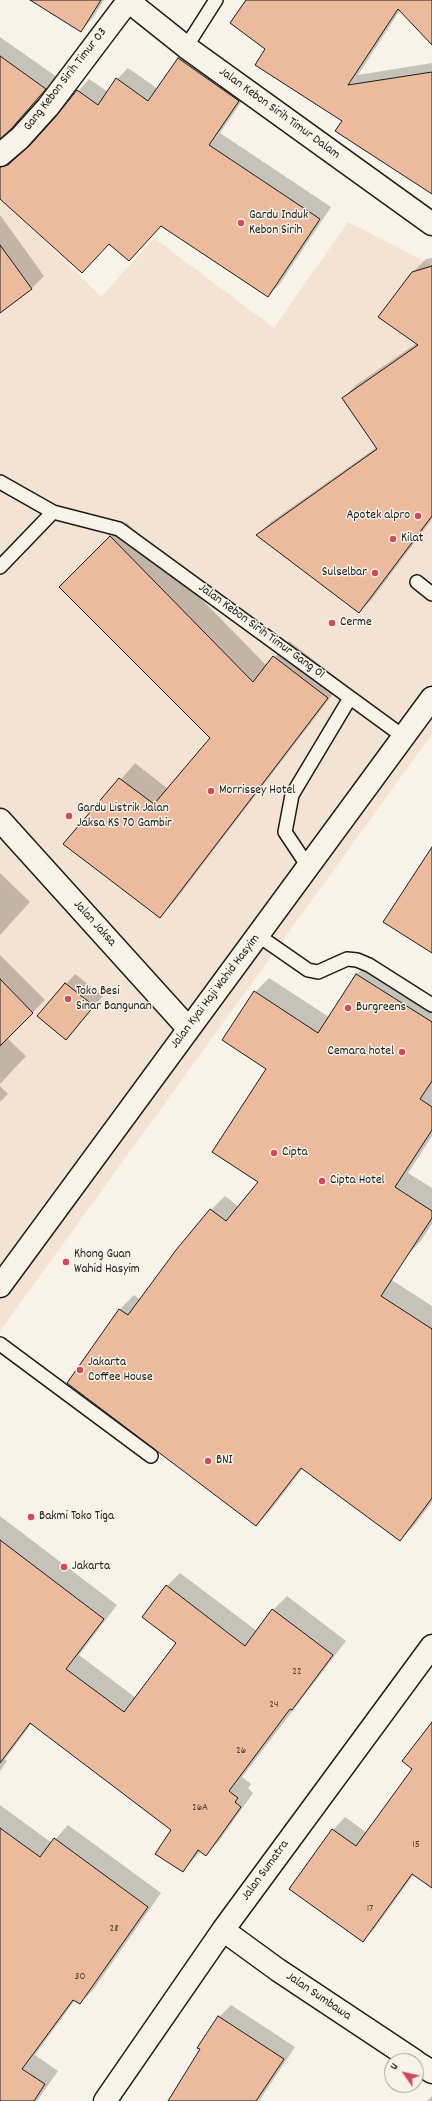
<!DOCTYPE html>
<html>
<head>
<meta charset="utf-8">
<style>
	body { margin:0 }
	#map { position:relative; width:432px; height:2101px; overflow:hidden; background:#f7f3e8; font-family:Dekko,sans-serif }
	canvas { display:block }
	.north { position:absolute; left:384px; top:2053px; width:40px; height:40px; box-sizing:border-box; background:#f7f3e8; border:1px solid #9f9d96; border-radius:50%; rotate:304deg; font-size:11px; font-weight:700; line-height:16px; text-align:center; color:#1c1c1c }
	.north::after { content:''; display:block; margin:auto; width:14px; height:18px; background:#d1495b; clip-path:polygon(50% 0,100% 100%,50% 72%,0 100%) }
</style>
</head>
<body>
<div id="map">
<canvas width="432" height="2101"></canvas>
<div class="north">U</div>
</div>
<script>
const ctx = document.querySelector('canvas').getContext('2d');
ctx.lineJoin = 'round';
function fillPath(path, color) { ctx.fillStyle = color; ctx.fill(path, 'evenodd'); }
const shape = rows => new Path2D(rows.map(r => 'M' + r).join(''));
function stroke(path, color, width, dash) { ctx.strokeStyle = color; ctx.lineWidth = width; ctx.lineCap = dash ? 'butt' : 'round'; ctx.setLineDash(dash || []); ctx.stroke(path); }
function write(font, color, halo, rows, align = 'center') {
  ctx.font = font + ' Dekko,sans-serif'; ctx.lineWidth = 3; ctx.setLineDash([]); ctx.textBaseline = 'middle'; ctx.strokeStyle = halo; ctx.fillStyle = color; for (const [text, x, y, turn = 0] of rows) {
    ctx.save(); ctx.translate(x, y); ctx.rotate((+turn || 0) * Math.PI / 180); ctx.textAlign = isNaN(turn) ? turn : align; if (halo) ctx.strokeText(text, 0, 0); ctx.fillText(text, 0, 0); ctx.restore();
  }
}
const built = shape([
	[0,196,101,297,154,238,274,328,348,222,432,265,432,734,0,1331]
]);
const shadow = shape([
	[32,0,104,0,92,19,81,30],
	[247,0,432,0,432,44,400,10,358,75,432,63,432,193,343,121,267,49],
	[0,37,57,77,23,116,0,138],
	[191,47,250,89,220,133,331,207,279,285,268,296,161,225,110,243,0,198,0,148,14,156,20,153,36,140,89,79,108,92,117,79,128,68,158,89,179,58],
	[0,215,44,276,32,288,0,311],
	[432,258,432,519,372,599,359,612,258,535,271,522,377,447,343,398,356,385,417,343,412,273,426,259],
	[126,522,267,666,289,641,342,682,174,902,159,917,65,844,135,763,168,789,212,738,60,587],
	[0,873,30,902,0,935],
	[0,955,45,1000,7,1038,26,1056,0,1084],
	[371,960,432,1000,432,1136,408,1173,432,1188,432,1224,420,1242,406,1256,308,1226,432,1306,432,1502,414,1526,400,1540,303,1468,270,1511,256,1525,68,1383,120,1309,134,1295,141,1300,177,1250,211,1210,225,1196,239,1207,260,1182,267,1069,255,992,269,978,329,1017,357,974],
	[75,974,103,996,66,1039,38,1016],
	[0,1086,8,1094,0,1102],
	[0,1516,117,1605,79,1655,136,1698,178,1643,167,1586,180,1573,257,1631,273,1610,287,1596,346,1641,242,1777,251,1784,248,1788,253,1793,219,1841,206,1854,201,1851,183,1871,172,1829,32,1723,5,1759,7,1761,0,1771],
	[432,1723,432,1887,414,1874,375,1928,363,1941,333,1830,345,1817,367,1833,414,1768],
	[0,1805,52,1843,68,1825,161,1893,93,1990,80,2003,75,2000,35,2055,58,2071,37,2101,0,2101],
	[231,2005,295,2047,259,2101,170,2101,219,2017],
	[432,2096,432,2101,427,2101]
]);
const building = shape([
	[30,0,101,0,81,32,30,0],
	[246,0,432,0,432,45,398,9,348,85,432,72,432,194,335,131,342,121,255,65,265,49,230,23,246,0],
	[0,56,46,89,11,129,0,139,0,56],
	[178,58,239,101,209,145,320,219,268,297,161,226,129,261,109,244,82,273,0,199,0,167,8,165,29,146,57,115,77,90,98,105,116,78,148,101,178,58],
	[0,245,32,289,0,313,0,245],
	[432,266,432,516,359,613,256,535,377,449,342,398,418,345,378,317,412,272,432,266],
	[110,536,253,682,273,656,328,698,160,918,63,844,119,778,154,804,210,738,59,587,110,536],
	[432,847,432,953,383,922,432,847],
	[356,974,432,1022,432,1081,420,1099,432,1107,432,1130,395,1187,432,1211,432,1218,381,1296,432,1329,432,1498,400,1541,301,1468,256,1526,67,1383,119,1309,128,1315,176,1250,210,1209,226,1221,258,1182,212,1152,266,1069,222,1040,254,991,318,1033,356,974],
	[0,979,33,1013,0,1046,0,979],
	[65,983,94,1006,66,1040,37,1016,65,983],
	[0,1540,104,1619,66,1669,124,1712,176,1643,142,1617,166,1585,245,1646,272,1609,333,1655,292,1710,290,1709,229,1791,238,1798,235,1802,241,1807,206,1856,198,1850,183,1872,155,1854,171,1830,30,1723,0,1763,0,1540],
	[432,1722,432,1888,412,1874,363,1942,289,1889,332,1829,356,1846,412,1769,402,1761,432,1722],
	[0,1828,40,1857,54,1838,148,1907,80,2004,73,2000,22,2069,45,2084,34,2101,0,2101,0,1828],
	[218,2016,284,2059,256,2101,168,2101,200,2049,197,2048,218,2016]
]);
const service = shape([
	[186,47,216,0],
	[0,482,53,512,119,529,404,737],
	[0,567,53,512],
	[417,582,432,594],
	[309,868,285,832,292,795,350,698],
	[259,936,308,970,318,972,347,959,357,960,369,965,432,1005],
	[0,1344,151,1456]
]);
const minor = shape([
	[127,0,186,47,432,224],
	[0,155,20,138,48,107,128,1],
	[0,820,188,1028],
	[223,1930,278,1970,415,2061],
	[416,2062,432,2072],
	[105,2101,223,1930,432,1646]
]);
const secondary = shape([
	[0,1286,432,698]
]);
const markers = [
	[241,223,4,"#d1495b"],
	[418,516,4,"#d1495b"],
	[393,539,4,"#d1495b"],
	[375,573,4,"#d1495b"],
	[332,623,4,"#d1495b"],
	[211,791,4,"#d1495b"],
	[69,816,4,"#d1495b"],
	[68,999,4,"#d1495b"],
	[348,1008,4,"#d1495b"],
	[402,1052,4,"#d1495b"],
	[274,1153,4,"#d1495b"],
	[322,1181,4,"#d1495b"],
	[66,1262,4,"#d1495b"],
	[80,1370,4,"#d1495b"],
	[208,1461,4,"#d1495b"],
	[31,1517,4,"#d1495b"],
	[64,1567,4,"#d1495b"]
];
const numberNames = [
	["22",297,1672],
	["24",274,1705],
	["26",241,1751],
	["26A",200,1808],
	["15",416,1845],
	["17",370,1909],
	["28",114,1929],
	["30",80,1977]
];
const streetNames = [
	["Gang Kebon Sirih Timur 03",66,80,-52],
	["Jalan Kebon Sirih Timur Dalam",279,114,36],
	["Jalan Kebon Sirih Timur Gang 01",261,632,36],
	["Jalan Jaksa",94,924,48],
	["Jalan Kyai Haji Wahid Hasyim",216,992,-53],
	["Jalan Sumatra",266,1871,-54],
	["Jalan Sumbawa",318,1997,34]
];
const poiNames = [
	["Gardu Induk",249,216],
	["Kebon Sirih",249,231],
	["Apotek alpro",410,516,"right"],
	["Kilat",401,539],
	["Sulselbar",367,573,"right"],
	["Cerme",340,623],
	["Morrissey Hotel",219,791],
	["Gardu Listrik Jalan",77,809],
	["Jaksa KS 70 Gambir",77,824],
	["Toko Besi",76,992],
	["Sinar Bangunan",76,1007],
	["Burgreens",356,1008],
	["Cemara hotel",394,1052,"right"],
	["Cipta",282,1153],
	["Cipta Hotel",330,1181],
	["Khong Guan",74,1255],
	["Wahid Hasyim",74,1270],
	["Jakarta",88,1363],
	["Coffee House",88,1378],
	["BNI",216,1461],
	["Bakmi Toko Tiga",39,1517],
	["Jakarta",72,1567]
];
fillPath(built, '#f4e2d2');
fillPath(shadow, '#0003');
fillPath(building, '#ecbb9d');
stroke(building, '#1c1c1c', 1);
stroke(service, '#1c1c1c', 16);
stroke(minor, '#1c1c1c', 25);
stroke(secondary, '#1c1c1c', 25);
stroke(service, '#f7f3e8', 13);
stroke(minor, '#f7f3e8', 22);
stroke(secondary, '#f7f3e8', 22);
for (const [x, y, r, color] of markers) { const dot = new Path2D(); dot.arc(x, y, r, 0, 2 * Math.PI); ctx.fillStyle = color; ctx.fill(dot); stroke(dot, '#f7f3e8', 1.5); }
write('11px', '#50443c', null, numberNames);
write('13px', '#1c1c1c', '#f7f3e8', streetNames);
write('13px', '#1c1c1c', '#f7f3e8', poiNames, 'left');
</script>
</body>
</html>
